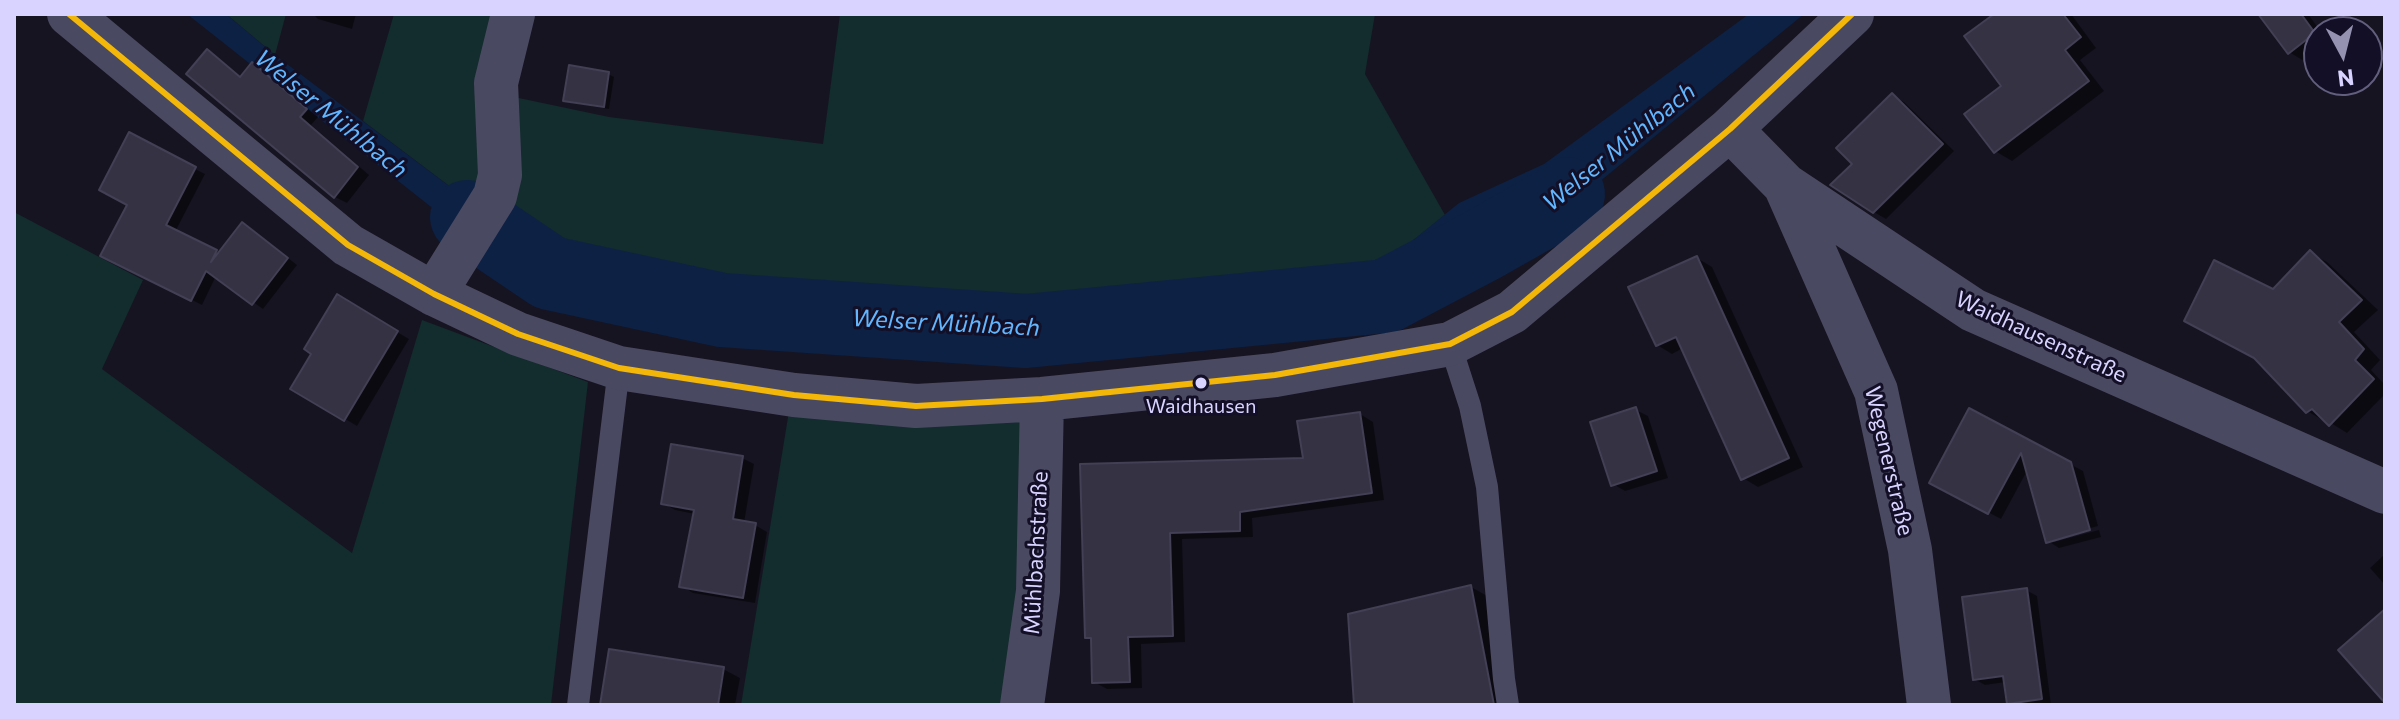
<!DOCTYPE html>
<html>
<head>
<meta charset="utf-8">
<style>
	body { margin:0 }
	#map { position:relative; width:2399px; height:719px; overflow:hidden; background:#161421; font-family:Commissioner,sans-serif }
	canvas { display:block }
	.frame { position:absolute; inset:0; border:16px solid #d9d4ff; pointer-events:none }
	.north { position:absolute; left:2303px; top:16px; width:80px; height:80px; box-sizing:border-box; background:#130f26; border:2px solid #625e7d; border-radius:50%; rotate:173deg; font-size:22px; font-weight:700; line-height:32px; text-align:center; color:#d9d4ff }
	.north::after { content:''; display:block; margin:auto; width:28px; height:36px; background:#9591b1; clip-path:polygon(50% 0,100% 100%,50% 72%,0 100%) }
</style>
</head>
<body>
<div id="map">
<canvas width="2399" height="719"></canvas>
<div class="frame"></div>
<div class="north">N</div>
</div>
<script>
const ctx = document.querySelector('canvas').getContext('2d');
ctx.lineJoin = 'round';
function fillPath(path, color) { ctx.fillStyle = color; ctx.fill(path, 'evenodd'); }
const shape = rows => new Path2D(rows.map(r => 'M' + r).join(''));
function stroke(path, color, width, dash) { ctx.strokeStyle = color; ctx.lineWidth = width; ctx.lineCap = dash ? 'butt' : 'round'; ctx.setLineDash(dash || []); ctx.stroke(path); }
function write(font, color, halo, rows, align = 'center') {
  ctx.font = font + ' Commissioner,sans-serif'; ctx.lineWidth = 6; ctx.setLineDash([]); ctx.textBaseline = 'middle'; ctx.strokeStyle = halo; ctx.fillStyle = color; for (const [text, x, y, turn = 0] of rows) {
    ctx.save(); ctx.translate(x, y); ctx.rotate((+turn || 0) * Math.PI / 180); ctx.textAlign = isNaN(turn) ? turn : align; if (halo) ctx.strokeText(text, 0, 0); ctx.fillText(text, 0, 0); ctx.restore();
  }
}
const green = shape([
	[226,14,286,14,275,55],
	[394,14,513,14,495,93,609,117,823,144,840,14,1375,14,1365,74,1445,215,1381,266,1030,313,734,296,564,262,485,213,363,121],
	[14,212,143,280,102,369,352,553,422,320,588,382,551,705,14,705],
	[790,405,1042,415,1009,705,741,705]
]);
const water = shape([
	[187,14,226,14,275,55,485,213,564,262,734,296,1030,313,1381,266,1459,203,1544,164,1749,14,1804,14,1593,187,1386,296,1026,331,722,310,550,273,473,233,459,229]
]);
const shadow = shape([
	[313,14,356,14,352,29,318,19],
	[1998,14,2071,14,2096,48,2080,60,2104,91,2012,161,1995,151,2004,87],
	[2261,14,2308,14,2321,32,2319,32,2319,50,2304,61,2289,52],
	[207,52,242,78,253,65,264,72,318,117,311,125,369,175,347,203,335,197],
	[608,74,614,77,609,109,571,103,565,100],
	[1892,95,1904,102,1954,151,1886,219,1874,212,1855,164],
	[195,169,205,174,175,232,220,254,252,230,297,265,263,309,216,276,202,305,112,260],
	[2310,253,2327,262,2378,310,2354,332,2380,360,2371,370,2384,384,2384,395,2347,433,2326,420,2324,421,2307,411,2273,292],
	[1697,258,1712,267,1803,467,1758,487,1743,478,1683,348,1672,354,1657,345],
	[338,297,409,339,357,426,293,388,314,353],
	[1636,410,1648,416,1668,478,1625,491,1613,484],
	[1970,411,2083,471,2098,526,2054,538,2054,542,2099,530,2101,537,2059,548,2048,541,2028,469,2001,519,1944,489],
	[1360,414,1373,422,1384,500,1252,518,1253,537,1182,539,1185,642,1141,644,1142,688,1107,689,1094,682,1093,640,1087,636,1082,466,1305,460],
	[742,458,754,464,744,523,755,525,767,532,755,603,693,593,682,586,695,514,675,510,663,503],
	[2385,554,2385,585,2370,568],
	[1471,587,1491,598,1511,705,1356,705],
	[2026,590,2037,596,2051,705,2013,705,2009,702,2006,682,1985,685,1974,679],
	[723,669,740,678,735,705,603,705]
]);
const river = shape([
	[467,217,550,273,722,310,1026,331,1386,296,1481,246,1557,203,1568,194]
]);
const building = shape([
	[1994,14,2063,14,2081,37,2065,50,2089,81,1994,153,1964,114,2001,86,1964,36,1994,14],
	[2258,14,2301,14,2315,33,2288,54,2258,14],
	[207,49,240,77,252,62,307,109,300,117,358,167,334,198,186,74,207,49],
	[569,65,609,72,604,107,563,101,569,65],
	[1892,93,1943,144,1873,213,1830,185,1852,164,1836,148,1892,93],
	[129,132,196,167,166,225,217,250,211,262,242,222,288,258,252,305,206,271,191,301,100,256,127,205,99,190,129,132],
	[2310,250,2362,300,2339,322,2364,349,2355,360,2374,379,2329,426,2312,409,2306,413,2254,358,2184,321,2214,260,2273,289,2310,250],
	[1697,256,1789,458,1741,480,1676,337,1656,346,1628,287,1697,256],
	[337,294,398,331,344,421,290,389,311,354,304,349,337,294],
	[1636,407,1657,471,1611,486,1590,422,1636,407],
	[1969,408,2071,462,2090,530,2046,543,2021,453,1988,514,1929,483,1969,408],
	[1360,412,1372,493,1240,512,1240,531,1170,533,1173,636,1128,637,1130,682,1092,683,1091,638,1085,638,1080,464,1303,458,1297,421,1360,412],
	[671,444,743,456,733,519,756,523,743,598,679,587,694,510,661,504,671,444],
	[1471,585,1494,705,1354,705,1348,614,1471,585],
	[2027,588,2042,699,2007,704,2003,676,1973,680,1962,597,2027,588],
	[2385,609,2385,703,2338,650,2385,609],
	[609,649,724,667,718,705,600,705,609,649]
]);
const lane = shape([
	[1450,344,1470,406,1487,487,1504,679,1508,705],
	[578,705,619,368]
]);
const street = shape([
	[69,14,348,245,434,294,518,334,619,368,794,395,916,406,1042,399,1275,375,1450,344,1512,312,1730,129,1852,14],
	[1730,129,1785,185,1973,310,2385,492],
	[1785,185,1876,391,1910,550,1929,705],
	[434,294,495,196,500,175,496,83,513,14],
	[1022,705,1038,591,1042,399]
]);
const bus1 = shape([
	[69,14,348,245,434,294,518,334,619,368,794,395,916,406,1042,399,1275,375,1450,344,1512,312,1730,129,1852,14]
]);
const markers = [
	[1201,383,7,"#d9d4ff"]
];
const busNames = [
	["Waidhausen",1201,406]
];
const streetNames = [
	["Waidhausenstraße",2041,337,25],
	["Wegenerstraße",1889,461,77],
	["Mühlbachstraße",1036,553,-87]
];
const waterNames = [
	["Welser Mühlbach",331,114,39],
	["Welser Mühlbach",1619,147,-39],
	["Welser Mühlbach",946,323,3]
];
fillPath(green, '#132c2d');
fillPath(water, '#0d2144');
fillPath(shadow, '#0007');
stroke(river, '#0d2144', 74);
fillPath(building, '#343243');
stroke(building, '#433f54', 2);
stroke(lane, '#4a4962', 22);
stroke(street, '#4a4962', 44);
stroke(bus1, '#f2b708', 6);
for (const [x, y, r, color] of markers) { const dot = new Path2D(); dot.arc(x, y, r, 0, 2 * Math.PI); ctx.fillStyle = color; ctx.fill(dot); stroke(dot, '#130f26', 3); }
write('20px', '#d9d4ff', '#130f26', busNames);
write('22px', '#d9d4ff', '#130f26', streetNames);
write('italic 24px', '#62b6ff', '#130f26', waterNames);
</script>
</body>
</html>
